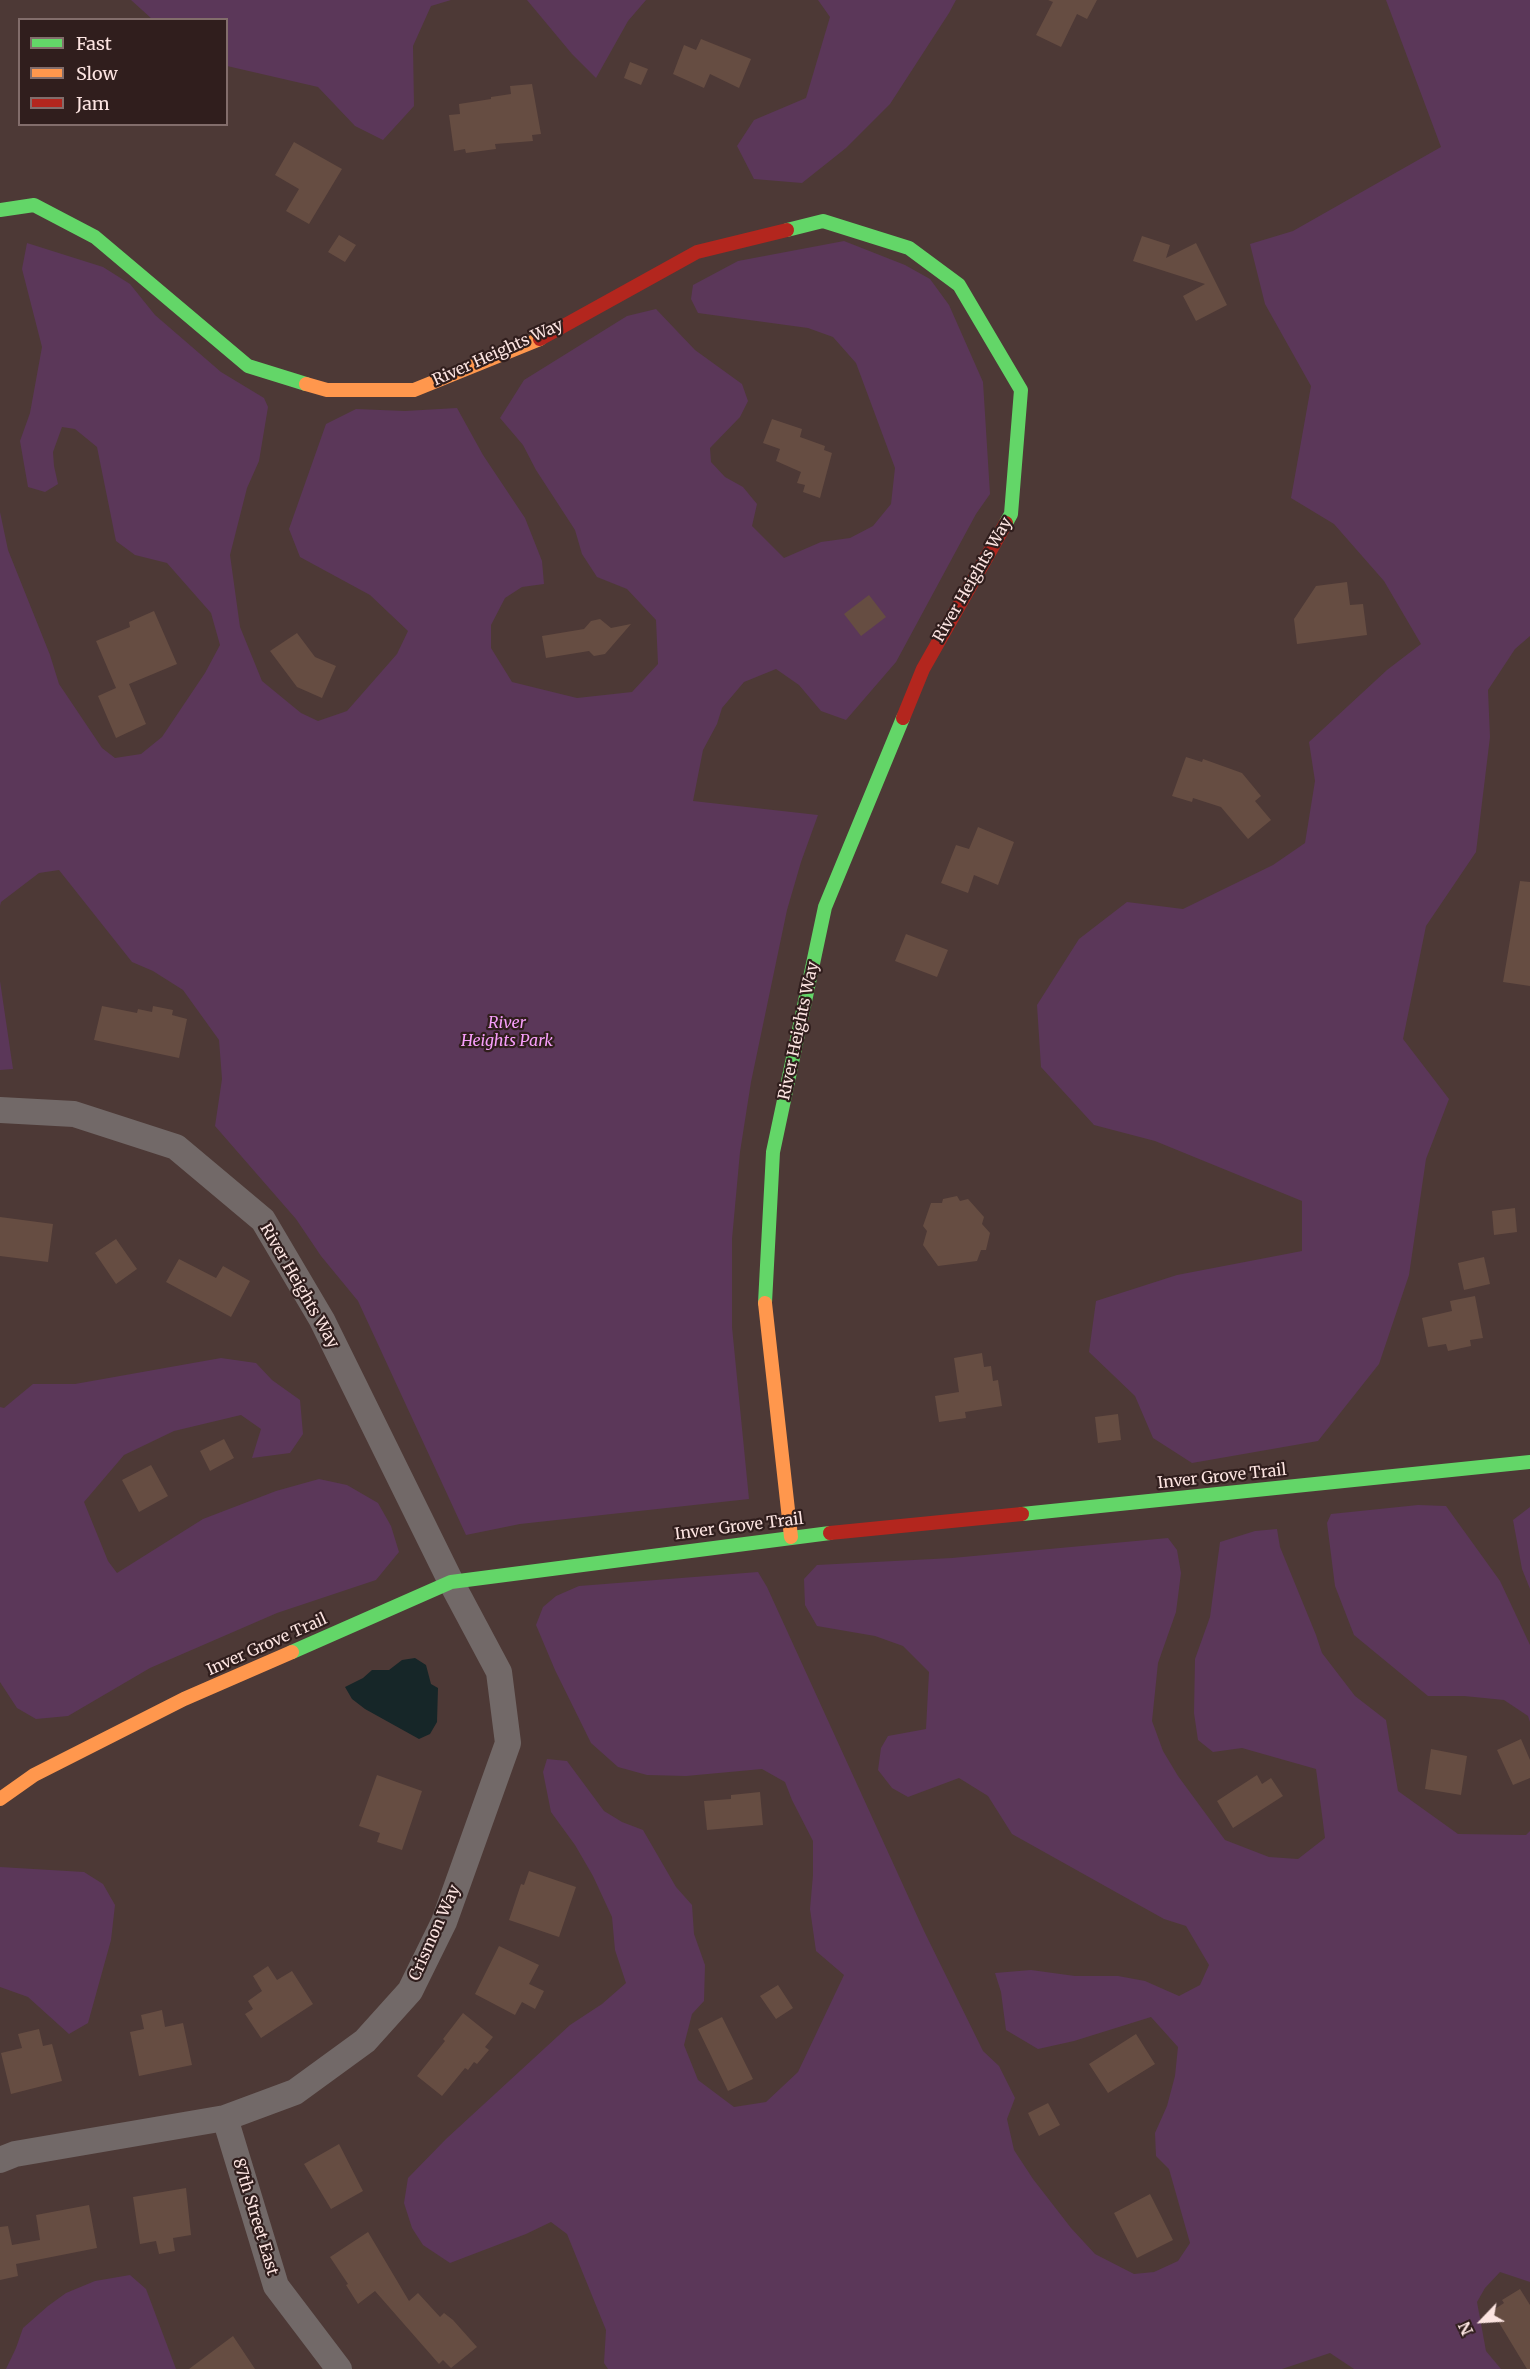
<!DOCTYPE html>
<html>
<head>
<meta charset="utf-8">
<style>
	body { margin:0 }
	#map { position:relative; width:1530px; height:2369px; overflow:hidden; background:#4d3936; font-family:Merriweather,serif }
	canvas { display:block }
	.legend { position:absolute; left:18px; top:18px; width:210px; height:108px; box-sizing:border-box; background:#301e1d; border:2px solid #826d6b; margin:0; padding:8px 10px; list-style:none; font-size:18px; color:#fce4e1 }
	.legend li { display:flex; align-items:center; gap:12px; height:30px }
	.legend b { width:30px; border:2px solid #826d6b }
	.north { position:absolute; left:1452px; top:2291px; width:60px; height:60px; -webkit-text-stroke:4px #301e1d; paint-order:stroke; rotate:245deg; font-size:16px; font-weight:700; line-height:24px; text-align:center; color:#fce4e1 }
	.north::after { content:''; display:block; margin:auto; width:21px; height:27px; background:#fce4e1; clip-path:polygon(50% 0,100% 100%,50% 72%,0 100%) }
</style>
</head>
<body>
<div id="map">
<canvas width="1530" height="2369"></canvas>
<ul class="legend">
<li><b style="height:8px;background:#63d668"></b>Fast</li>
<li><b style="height:8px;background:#ff974d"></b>Slow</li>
<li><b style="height:8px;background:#b3261e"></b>Jam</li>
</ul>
<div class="north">N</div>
</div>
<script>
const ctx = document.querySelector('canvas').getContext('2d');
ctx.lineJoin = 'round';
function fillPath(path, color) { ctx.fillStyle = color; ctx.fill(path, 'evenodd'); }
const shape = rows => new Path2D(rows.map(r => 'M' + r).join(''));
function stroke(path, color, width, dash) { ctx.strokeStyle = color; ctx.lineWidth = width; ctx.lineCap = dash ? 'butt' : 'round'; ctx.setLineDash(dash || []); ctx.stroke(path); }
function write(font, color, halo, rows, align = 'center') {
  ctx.font = font + ' Merriweather,serif'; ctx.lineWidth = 4.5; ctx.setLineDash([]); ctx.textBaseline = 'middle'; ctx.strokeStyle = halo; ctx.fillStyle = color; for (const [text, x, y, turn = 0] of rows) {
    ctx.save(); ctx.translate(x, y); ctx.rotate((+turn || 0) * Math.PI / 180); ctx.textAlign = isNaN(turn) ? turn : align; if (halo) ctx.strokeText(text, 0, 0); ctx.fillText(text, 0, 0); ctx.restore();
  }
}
const green = shape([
	[131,0,451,0,431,6,413,46,414,106,383,140,355,126,318,87,227,66,226,20,152,19],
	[527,0,646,0,628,21,596,78,572,54],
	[818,0,956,0,949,13,890,104,846,148,802,183,754,179,737,146,754,120,806,98,830,17],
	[1386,0,1530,0,1530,636,1515,649,1488,690,1490,737,1476,852,1426,926,1403,1039,1449,1099,1426,1159,1409,1275,1379,1364,1318,1441,1192,1463,1153,1438,1135,1396,1089,1352,1096,1301,1177,1275,1302,1251,1302,1201,1155,1141,1094,1125,1041,1067,1037,1005,1079,939,1127,902,1183,909,1273,865,1305,843,1315,781,1309,742,1387,670,1421,644,1384,581,1334,524,1291,498,1311,386,1265,304,1250,244,1293,231,1441,147],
	[844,241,905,265,930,279,949,305,983,382,990,494,976,514,896,662,846,720,821,711,799,685,776,669,744,682,722,708,717,724,703,750,693,801,818,815,801,862,787,910,751,1082,740,1152,732,1239,732,1327,749,1499,520,1524,466,1535,358,1301,321,1256,296,1219,215,1126,222,1079,219,1040,183,990,153,971,132,962,59,870,39,873,1,902,0,906,0,512,8,550,50,655,59,684,102,748,115,758,141,754,162,737,205,673,220,645,211,613,167,563,135,555,116,541,97,447,75,429,62,427,53,452,54,466,58,484,45,492,28,487,20,441,30,413,42,347,22,269,27,243,103,267,130,284,155,315,221,372,264,398,268,407,259,461,247,488,230,555,240,627,262,681,301,713,318,721,347,711,397,654,408,631,370,595,300,557,289,529,326,424,356,409,405,411,457,408,483,455,525,518,542,561,544,584,522,587,505,598,491,625,491,648,512,682,577,698,632,692,658,664,656,620,627,589,597,577,582,554,575,530,536,470,523,445,500,418,524,380,627,316,656,309,695,350,742,384,748,401,740,417,710,448,711,462,725,477,743,487,757,504,752,526,784,558,821,542,850,538,873,526,891,504,895,468,856,363,833,337,808,328,698,313,691,299,693,285,738,261],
	[0,981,13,1069,0,1070],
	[221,1358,256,1363,272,1380,300,1400,303,1434,290,1453,252,1458,261,1429,241,1415,174,1431,124,1455,84,1502,108,1561,117,1573,203,1519,276,1491,319,1479,347,1485,378,1503,391,1526,399,1552,376,1580,277,1613,150,1668,68,1716,36,1719,17,1708,0,1682,0,1407,4,1408,33,1384,75,1384],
	[1418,1505,1446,1506,1500,1581,1530,1645,1530,1722,1528,1716,1504,1700,1464,1696,1428,1696,1354,1635,1335,1586,1327,1523,1331,1514],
	[1530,1507,1530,1589,1522,1569,1513,1520],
	[1277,1529,1280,1547,1316,1635,1322,1653,1355,1696,1386,1720,1398,1791,1458,1834,1526,1835,1530,1831,1530,2282,1500,2272,1485,2288,1477,2302,1486,2351,1501,2369,1354,2369,1330,2353,1282,2369,608,2369,604,2363,606,2330,567,2234,551,2222,526,2234,450,2263,423,2245,412,2228,404,2203,408,2178,446,2139,570,2025,602,2004,626,1983,615,1950,612,1917,593,1876,575,1845,551,1812,543,1772,547,1759,567,1761,604,1811,622,1822,643,1830,676,1887,692,1905,694,1934,705,1965,704,2001,692,2014,684,2045,698,2080,734,2107,766,2102,798,2072,844,1975,816,1951,810,1909,813,1875,813,1841,792,1800,785,1782,762,1769,686,1776,647,1775,618,1767,591,1743,555,1670,536,1625,543,1607,556,1596,579,1586,758,1572,767,1587,924,1931,983,2051,999,2066,1015,2098,1007,2119,1014,2150,1033,2179,1071,2228,1095,2254,1134,2274,1154,2272,1178,2261,1190,2243,1169,2169,1156,2156,1155,2133,1167,2106,1175,2076,1178,2047,1151,2017,1074,2041,1038,2049,1006,2030,1001,1992,995,1973,1031,1970,1075,1976,1118,1976,1145,1981,1179,1996,1200,1985,1209,1965,1186,1926,1164,1919,1012,1834,988,1796,959,1778,908,1797,892,1788,878,1770,881,1748,888,1736,926,1729,929,1672,903,1646,875,1636,817,1626,805,1605,804,1579,817,1565,952,1558,1168,1538,1177,1550,1181,1573,1176,1612,1158,1663,1152,1721,1163,1751,1178,1776,1225,1840,1269,1857,1298,1859,1325,1838,1316,1769,1242,1748,1213,1752,1198,1740,1194,1713,1195,1659,1210,1617,1220,1542,1255,1531],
	[0,1867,84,1872,103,1884,115,1905,111,1940,88,2023,69,2034,28,1997,0,1987],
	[130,2275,146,2289,176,2369,6,2369,16,2348,23,2328,48,2306,66,2293,95,2281]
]);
const water = shape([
	[415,1658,426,1665,431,1684,438,1688,437,1722,430,1734,419,1739,365,1709,352,1699,345,1687,363,1678,372,1670,389,1670,402,1660]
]);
const building = shape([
	[1048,0,1097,0,1087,19,1077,14,1061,47,1036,35,1053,2],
	[701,39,751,59,739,88,710,74,704,88,673,74,684,45,696,50],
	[630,62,648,69,641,85,624,78],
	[532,84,541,134,532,135,533,141,495,144,496,149,466,153,465,149,454,151,449,115,460,114,459,104,491,99,491,97,511,94,510,86],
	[294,142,342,169,309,224,286,211,299,189,275,175],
	[339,235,356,245,345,262,328,252],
	[1142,236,1170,245,1166,258,1196,243,1227,305,1196,321,1183,296,1205,284,1133,261],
	[772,419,802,429,800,437,825,446,824,450,832,453,820,498,803,492,805,485,797,483,801,472,776,461,780,449,763,443],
	[1347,582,1350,605,1363,604,1367,635,1297,644,1294,619,1316,586],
	[869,595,886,617,861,636,844,614],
	[154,611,177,664,129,684,146,724,116,738,98,696,116,688,96,641,130,627,129,622],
	[600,619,611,628,631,624,605,654,594,656,589,651,546,658,542,636,584,629,591,621],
	[297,633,315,657,336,666,322,698,297,687,270,651],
	[1186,757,1202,762,1203,759,1242,773,1261,796,1255,801,1271,820,1248,839,1221,807,1193,798,1192,802,1172,796],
	[978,827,1014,842,998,885,974,875,968,893,941,883,956,845,969,849],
	[1520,881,1530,882,1530,986,1503,982],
	[906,934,948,950,937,977,895,961],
	[102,1006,137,1013,138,1009,152,1012,153,1006,173,1010,172,1015,187,1019,179,1058,94,1040],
	[957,1196,960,1201,968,1199,984,1217,982,1224,990,1233,986,1250,981,1250,977,1261,938,1266,923,1245,927,1231,923,1226,931,1203,942,1203,943,1199],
	[1515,1208,1517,1232,1494,1235,1492,1211],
	[0,1217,53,1224,48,1262,0,1256],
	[116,1239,137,1269,116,1284,95,1253],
	[1484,1257,1490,1284,1464,1290,1458,1263],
	[179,1259,216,1278,223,1266,250,1281,231,1317,166,1282],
	[1475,1296,1483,1338,1470,1340,1471,1346,1448,1351,1446,1344,1428,1347,1422,1318,1452,1311,1450,1301],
	[982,1353,984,1367,991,1366,993,1381,998,1380,1002,1406,965,1412,966,1418,939,1422,935,1396,959,1392,954,1358],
	[1118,1414,1121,1440,1098,1443,1095,1417],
	[224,1439,234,1458,210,1471,200,1451],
	[151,1465,168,1496,139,1512,122,1480],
	[1521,1739,1530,1760,1530,1778,1513,1785,1497,1750],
	[1431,1749,1467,1756,1461,1795,1425,1789],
	[377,1775,422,1791,402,1850,377,1842,380,1833,359,1826],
	[1257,1775,1262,1784,1271,1778,1283,1796,1233,1828,1217,1801],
	[760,1792,763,1825,707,1830,704,1801,731,1799,731,1795],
	[529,1871,576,1887,559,1937,509,1920,521,1884,524,1885],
	[499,1946,539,1965,529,1984,544,1991,535,2009,522,2002,515,2015,475,1994],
	[268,1966,277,1980,292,1971,313,2004,261,2038,245,2014,253,2009,248,2001,262,1991,253,1976],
	[778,1985,793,2008,776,2019,760,1996],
	[162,2010,165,2027,183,2023,192,2065,139,2076,130,2032,144,2029,141,2015],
	[463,2013,493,2037,485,2047,489,2050,477,2064,474,2062,468,2070,465,2068,442,2096,417,2076,445,2041,443,2039],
	[722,2017,753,2079,728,2091,698,2029],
	[39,2029,43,2046,52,2044,62,2081,11,2094,1,2053,22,2048,18,2034],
	[1136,2034,1155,2064,1108,2093,1089,2064],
	[1048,2103,1060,2125,1039,2136,1028,2113],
	[339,2144,363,2191,331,2209,304,2164],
	[186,2188,191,2235,173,2238,175,2251,159,2254,156,2241,140,2244,133,2197],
	[1150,2194,1173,2240,1137,2258,1114,2213],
	[89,2205,97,2248,16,2264,18,2276,0,2280,0,2227,8,2226,12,2245,40,2240,36,2215],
	[368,2232,409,2301,418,2293,440,2317,444,2313,453,2320,477,2347,451,2368,443,2360,439,2364,375,2291,358,2304,346,2285,348,2284,330,2257],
	[1520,2289,1530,2305,1530,2369,1527,2369,1492,2311,1504,2303,1502,2300],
	[233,2336,255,2369,189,2369]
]);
const street = shape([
	[0,1110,74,1114,176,1147,263,1220,322,1320,451,1582,499,1672,508,1743,444,1922,410,1991,365,2041,295,2092,225,2118,15,2154,0,2160],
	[225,2118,276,2286,339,2369]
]);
const fast = shape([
	[0,210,34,205,95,237,248,366,306,384],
	[787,230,823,221,909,248,959,285,1021,390,1011,514,1006,523],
	[765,1303,773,1152,825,907,903,718],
	[1022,1514,1530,1462],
	[292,1652,451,1582,830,1533]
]);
const slow = shape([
	[306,384,327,390,414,390,540,339],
	[765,1303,791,1537],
	[0,1799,34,1775,184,1699,292,1652]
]);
const jam = shape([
	[540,339,697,252,787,230],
	[903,718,923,669,1006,523],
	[830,1533,1022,1514]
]);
const streetNames = [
	["River Heights Way",498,353,-24],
	["River Heights Way",973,580,-60],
	["River Heights Way",799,1031,-78],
	["River Heights Way",299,1286,60],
	["Inver Grove Trail",1222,1477,-6],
	["Inver Grove Trail",739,1527,-7],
	["Inver Grove Trail",267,1645,-24],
	["Crismon Way",435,1933,-66],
	["87th Street East",255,2217,73]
];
const parkNames = [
	["River",507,1023],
	["Heights Park",507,1041]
];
fillPath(green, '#5b3759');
fillPath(water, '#162628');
fillPath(building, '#664d42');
stroke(street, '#726968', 26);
stroke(fast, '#63d668', 14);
stroke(slow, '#ff974d', 14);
stroke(jam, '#b3261e', 14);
write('16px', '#fce4e1', '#301e1d', streetNames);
write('italic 16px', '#f79efa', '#301e1d', parkNames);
</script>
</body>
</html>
